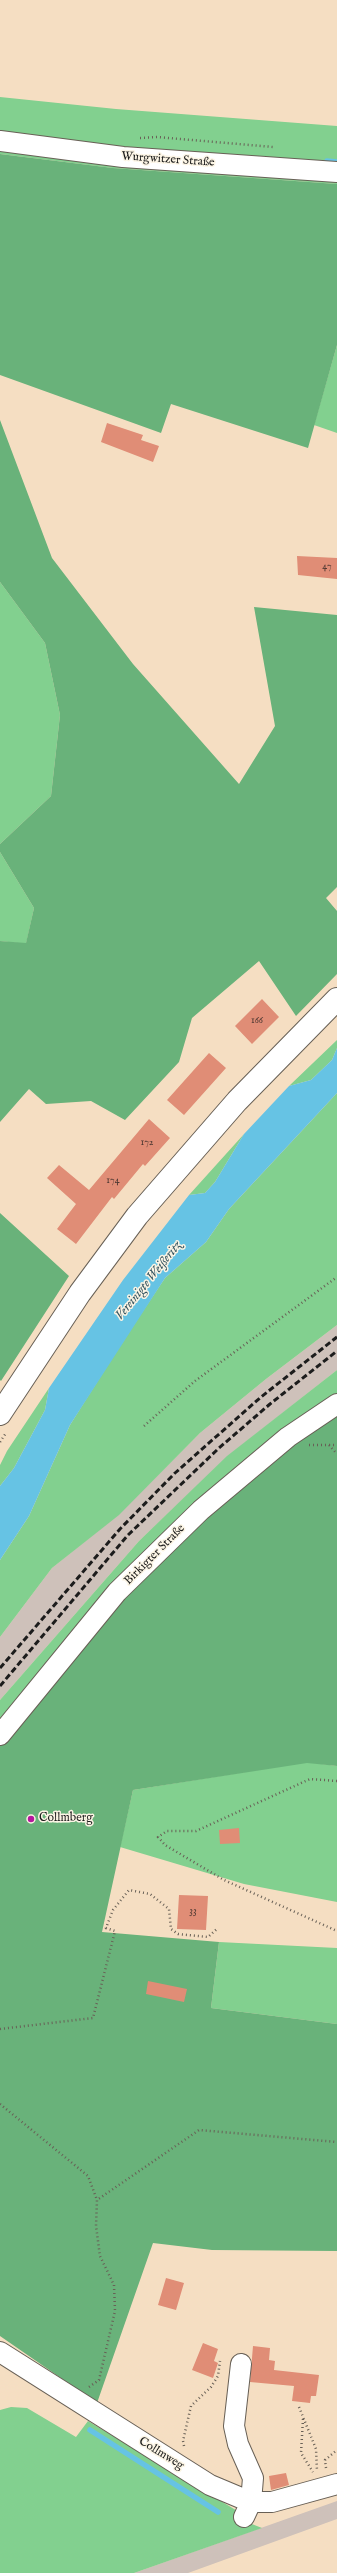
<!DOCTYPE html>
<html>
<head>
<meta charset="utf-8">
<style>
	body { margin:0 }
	canvas { display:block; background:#f5dec2 }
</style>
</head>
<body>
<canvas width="337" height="2573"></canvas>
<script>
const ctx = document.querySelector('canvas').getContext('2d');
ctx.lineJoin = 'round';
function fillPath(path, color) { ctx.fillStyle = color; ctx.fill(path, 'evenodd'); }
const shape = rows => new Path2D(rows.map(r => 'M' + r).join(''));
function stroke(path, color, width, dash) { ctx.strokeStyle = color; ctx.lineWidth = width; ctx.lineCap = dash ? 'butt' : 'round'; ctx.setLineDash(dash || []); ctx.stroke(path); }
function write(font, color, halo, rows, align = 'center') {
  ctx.font = font + ' "IM FELL English",serif'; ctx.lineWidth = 3; ctx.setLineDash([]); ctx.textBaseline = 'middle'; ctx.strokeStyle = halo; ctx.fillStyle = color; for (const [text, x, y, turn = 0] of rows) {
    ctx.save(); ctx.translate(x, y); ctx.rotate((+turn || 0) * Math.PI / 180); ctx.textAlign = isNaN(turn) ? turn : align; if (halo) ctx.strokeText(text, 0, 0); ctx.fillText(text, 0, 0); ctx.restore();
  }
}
const industrial = shape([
	[337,1325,337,1370,228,1456,139,1541,0,1700,0,1637,52,1568,119,1514,200,1433,266,1379],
	[337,2501,337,2519,188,2573,134,2573]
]);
const green = shape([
	[0,97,116,109,337,126,337,184,113,168,0,154],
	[337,345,337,433,314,425],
	[0,582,45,643,60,715,51,796,0,844],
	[0,852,34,908,26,944,0,941],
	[337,1040,337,1048,332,1060,311,1080,289,1086],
	[337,1093,337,1325,266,1379,200,1433,119,1515,52,1568,0,1637,0,1560,29,1516,70,1425,119,1347,165,1278,206,1242,229,1209],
	[244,1134,215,1182,205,1193,189,1195],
	[337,1370,337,1404,0,1735,0,1700,139,1541,227,1456],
	[49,1388,45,1410,14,1468,0,1486,0,1465,7,1451],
	[307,1762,337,1766,337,1902,244,1884,120,1847,133,1790],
	[219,1942,337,1948,337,2024,211,2008],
	[11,2407,27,2408,76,2437,88,2421,239,2512,234,2517,262,2528,134,2573,0,2573,0,2410]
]);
const forest = shape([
	[0,154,113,168,337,184,337,345,308,448,171,404,161,433,0,375],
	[0,420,52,558,133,664,239,784,275,726,254,607,337,615,337,887,326,898,337,911,337,974,296,1016,259,961,192,1018,179,1062,125,1120,91,1101,46,1104,29,1089,0,1122,0,941,26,943,34,908,0,852,0,844,51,796,60,715,45,643,0,582],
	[0,1213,69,1276,1,1381,0,1380],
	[337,1404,337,1766,307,1763,133,1790,102,1932,219,1942,211,2008,337,2024,337,2251,212,2250,153,2243,97,2403,0,2336,0,1735,117,1592]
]);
const water = shape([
	[337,1048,337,1093,229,1209,206,1242,165,1278,70,1425,29,1516,0,1560,0,1486,14,1468,45,1410,49,1388,123,1280,189,1195,205,1193,215,1182,244,1134,289,1086,311,1080,332,1060]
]);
const stream = shape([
	[327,161,337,162],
	[90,2430,218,2512]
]);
const building = shape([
	[107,423,143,435,141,440,159,446,153,462,101,442],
	[297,556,337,558,337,579,298,575],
	[262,999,279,1017,252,1044,235,1026],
	[209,1053,226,1068,184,1115,167,1100],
	[149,1119,170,1138,145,1166,143,1164,114,1199,112,1197,76,1244,57,1229,76,1204,47,1178,59,1165,89,1190],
	[239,1828,240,1843,220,1844,219,1830],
	[179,1895,208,1896,206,1930,177,1929],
	[148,1981,187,1989,184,2002,146,1994],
	[166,2278,184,2283,176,2310,158,2305],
	[203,2343,218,2349,214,2361,218,2363,213,2378,192,2370],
	[253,2346,270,2348,269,2360,275,2361,274,2370,319,2375,316,2396,311,2396,310,2403,292,2401,294,2386,250,2382],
	[286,2473,289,2485,271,2490,269,2476]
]);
const path = shape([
	[140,138,157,137,273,147],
	[144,1426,195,1381,337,1277],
	[0,1442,6,1433],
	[309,1445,337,1445],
	[329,1445,337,1454],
	[337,1781,310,1779,196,1831,167,1831,158,1837,165,1845,224,1880,337,1931],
	[0,2029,93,2018,115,1931,106,1928,113,1910,129,1890,150,1894,169,1909,171,1929,178,1934,208,1937,218,1928],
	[0,2104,88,2176,97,2200],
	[89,2387,99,2380,115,2311,114,2285,100,2256,96,2226,97,2200,199,2130,337,2142],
	[299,2407,316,2449,317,2471],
	[303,2419,301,2453,313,2472],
	[184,2446,183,2441,191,2406,211,2387,218,2376,220,2361],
	[326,2468,325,2460,337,2450]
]);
const minor = shape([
	[0,141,123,157,337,172],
	[0,1735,117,1592,201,1510,288,1437,337,1404],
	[0,2352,210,2485,241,2498,251,2502,272,2502,337,2484],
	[241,2364,234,2426,238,2444,253,2478,251,2502,244,2517]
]);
const major = shape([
	[0,1414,80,1293,137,1216,237,1101,337,999]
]);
const rail = shape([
	[0,1668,120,1529,175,1473,261,1397,337,1337],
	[0,1686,128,1535,219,1448,270,1404,337,1351]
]);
const markers = [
	[31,1819,4,"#b5179e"]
];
const numberNames = [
	["47",327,567],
	["166",257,1021],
	["172",147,1143],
	["174",113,1181],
	["33",193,1912]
];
const streetNames = [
	["Wurgwitzer Straße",168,160,4],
	["Birkigter Straße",155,1555,-45],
	["Collmweg",161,2454,32]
];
const poiNames = [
	["Collmberg",39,1819]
];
const waterNames = [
	["Vereinigte Weißeritz",149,1281,-51]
];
fillPath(industrial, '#cec1ba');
fillPath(green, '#82d08f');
fillPath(forest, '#69b27a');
fillPath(water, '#66c3e4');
stroke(stream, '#66c3e4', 5.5);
fillPath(building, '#e08d76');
stroke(minor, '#686056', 22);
stroke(major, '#686056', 24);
stroke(path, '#686056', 2.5, [1, 3]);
stroke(minor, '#fff', 20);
stroke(major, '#fff', 22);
stroke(rail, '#1c1c1c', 3, [6, 3]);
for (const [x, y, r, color] of markers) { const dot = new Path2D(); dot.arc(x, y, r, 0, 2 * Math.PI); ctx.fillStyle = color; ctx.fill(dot); stroke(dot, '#fcf5e5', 1.5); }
write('10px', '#4d3832', null, numberNames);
write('12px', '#1c1c1c', '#fcf5e5', streetNames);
write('12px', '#1c1c1c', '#fcf5e5', poiNames, 'left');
write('italic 13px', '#365662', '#fcf5e5', waterNames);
</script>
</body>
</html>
